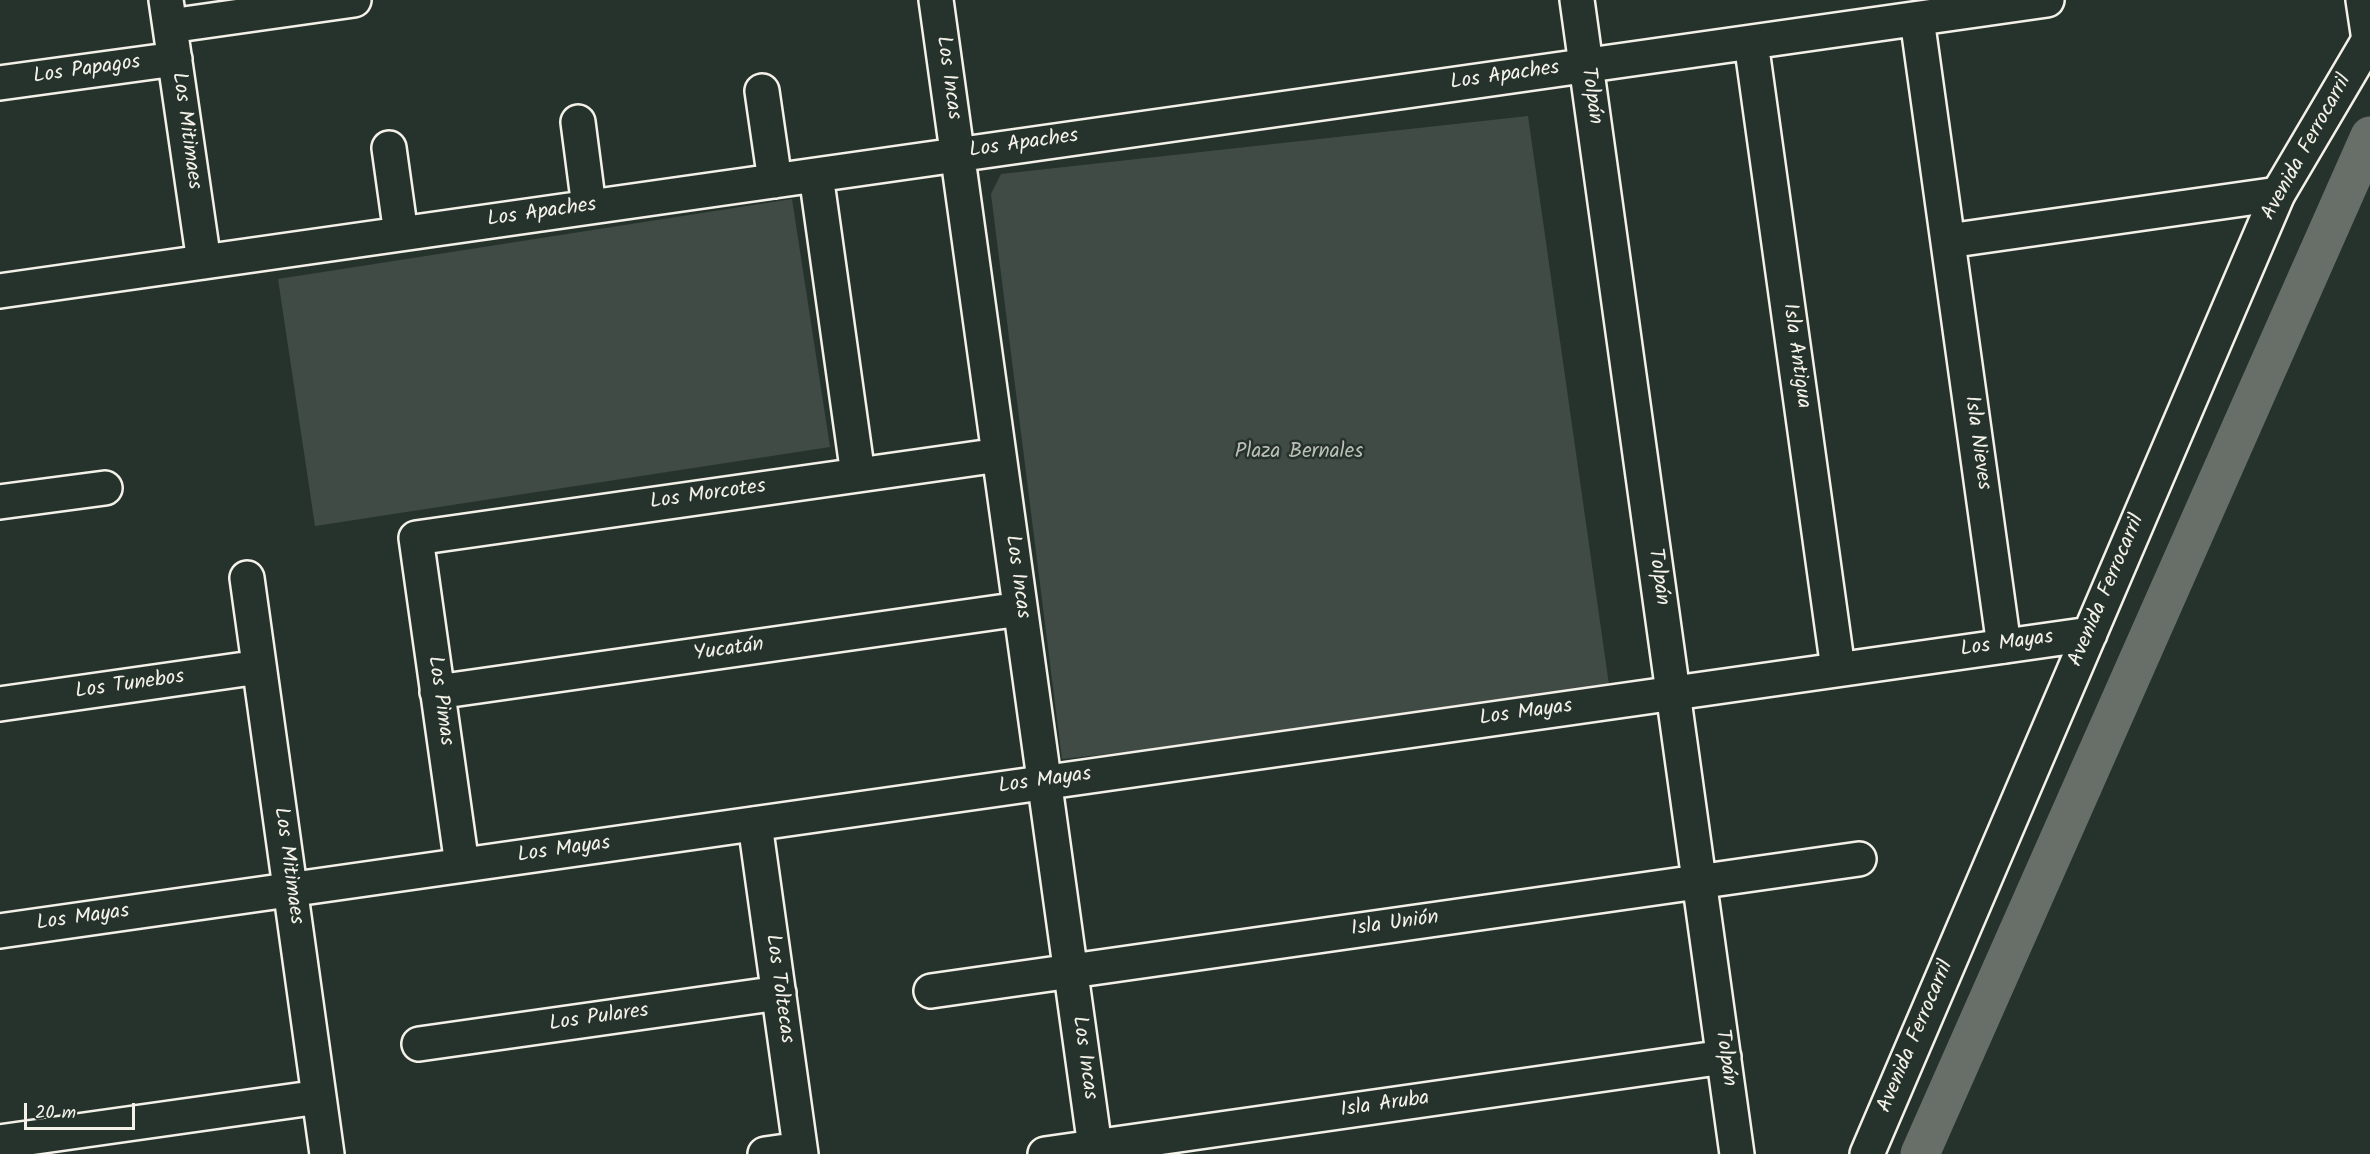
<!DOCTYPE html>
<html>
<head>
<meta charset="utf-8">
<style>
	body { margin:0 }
	#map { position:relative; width:2370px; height:1154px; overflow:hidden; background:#26332d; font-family:Kalam,sans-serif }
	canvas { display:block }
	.scale { position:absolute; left:24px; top:1103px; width:111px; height:27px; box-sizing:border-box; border:3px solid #f4f1e8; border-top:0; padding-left:8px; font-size:18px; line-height:21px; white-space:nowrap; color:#f4f1e8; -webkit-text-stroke:4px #26332d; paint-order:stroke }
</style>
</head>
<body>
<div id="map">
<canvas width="2370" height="1154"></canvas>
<div class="scale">20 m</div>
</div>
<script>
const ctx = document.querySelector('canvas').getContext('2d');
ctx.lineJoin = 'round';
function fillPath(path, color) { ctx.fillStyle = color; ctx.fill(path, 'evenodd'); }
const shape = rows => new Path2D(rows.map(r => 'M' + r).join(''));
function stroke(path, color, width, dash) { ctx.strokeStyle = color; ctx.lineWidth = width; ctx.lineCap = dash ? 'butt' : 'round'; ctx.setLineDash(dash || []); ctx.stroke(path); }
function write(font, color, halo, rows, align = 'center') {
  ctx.font = font + ' Kalam,sans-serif'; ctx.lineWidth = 5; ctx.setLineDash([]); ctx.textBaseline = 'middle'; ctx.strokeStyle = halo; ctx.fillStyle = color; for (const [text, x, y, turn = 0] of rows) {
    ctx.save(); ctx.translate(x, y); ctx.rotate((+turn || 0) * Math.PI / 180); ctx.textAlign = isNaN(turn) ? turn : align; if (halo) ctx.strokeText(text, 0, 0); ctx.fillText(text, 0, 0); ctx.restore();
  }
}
const green = shape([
	[1528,116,1611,699,1062,759,991,194,1001,174],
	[792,199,830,447,315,526,278,279]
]);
const canal = shape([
	[1920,1154,2370,136]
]);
const minor = shape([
	[166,0,204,262],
	[936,0,1096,1154],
	[1577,0,1737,1154],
	[2363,0,2369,40],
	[1917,19,2004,646],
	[170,26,354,0],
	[1751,42,1838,669],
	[0,83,175,59],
	[762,91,775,181],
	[578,122,589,207],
	[389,148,401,234],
	[816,175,858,475],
	[1948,241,2278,194],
	[0,291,2047,0],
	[0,502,105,488],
	[247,578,327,1154],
	[437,692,1020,609],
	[0,704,259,667],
	[755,824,801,1154],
	[462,865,416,538,999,455],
	[931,991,1859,859],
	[419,1044,779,993],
	[0,1142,319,1097],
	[765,1154,800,1149],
	[1045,1154,1724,1057]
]);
const tertiary = shape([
	[0,931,2090,634],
	[1867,1154,2278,194,2370,38]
]);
const streetNames = [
	["Los Papagos",87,71,-8],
	["Los Apaches",1505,77,-8],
	["Los Incas",947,78,82],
	["Tolpán",1590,96,82],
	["Los Mitimaes",185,131,82],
	["Los Apaches",1024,145,-8],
	["Avenida Ferrocarril",2308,148,-61],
	["Los Apaches",542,214,-8],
	["Isla Antigua",1795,356,82],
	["Isla Nieves",1976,443,82],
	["Los Morcotes",708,496,-8],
	["Los Incas",1016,577,82],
	["Tolpán",1657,577,82],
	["Avenida Ferrocarril",2108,591,-67],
	["Los Mayas",2007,645,-8],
	["Yucatán",729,651,-8],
	["Los Tunebos",130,686,-8],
	["Los Pimas",439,701,82],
	["Los Mayas",1526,714,-8],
	["Los Mayas",1045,782,-8],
	["Los Mayas",564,851,-8],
	["Los Mitimaes",287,866,82],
	["Los Mayas",83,919,-8],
	["Isla Unión",1395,925,-8],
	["Los Toltecas",778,989,82],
	["Los Pulares",599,1019,-8],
	["Avenida Ferrocarril",1917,1037,-67],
	["Los Incas",1083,1058,82],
	["Tolpán",1724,1058,82],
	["Isla Aruba",1385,1106,-8]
];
const parkNames = [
	["Plaza Bernales",1299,453]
];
fillPath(green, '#414b45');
stroke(canal, '#676f68', 39);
stroke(minor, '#f4f1e8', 38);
stroke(tertiary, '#f4f1e8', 38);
stroke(minor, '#26332d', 33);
stroke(tertiary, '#26332d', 33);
write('21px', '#f4f1e8', '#26332d', streetNames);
write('21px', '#bebfb7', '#26332d', parkNames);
</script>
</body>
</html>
